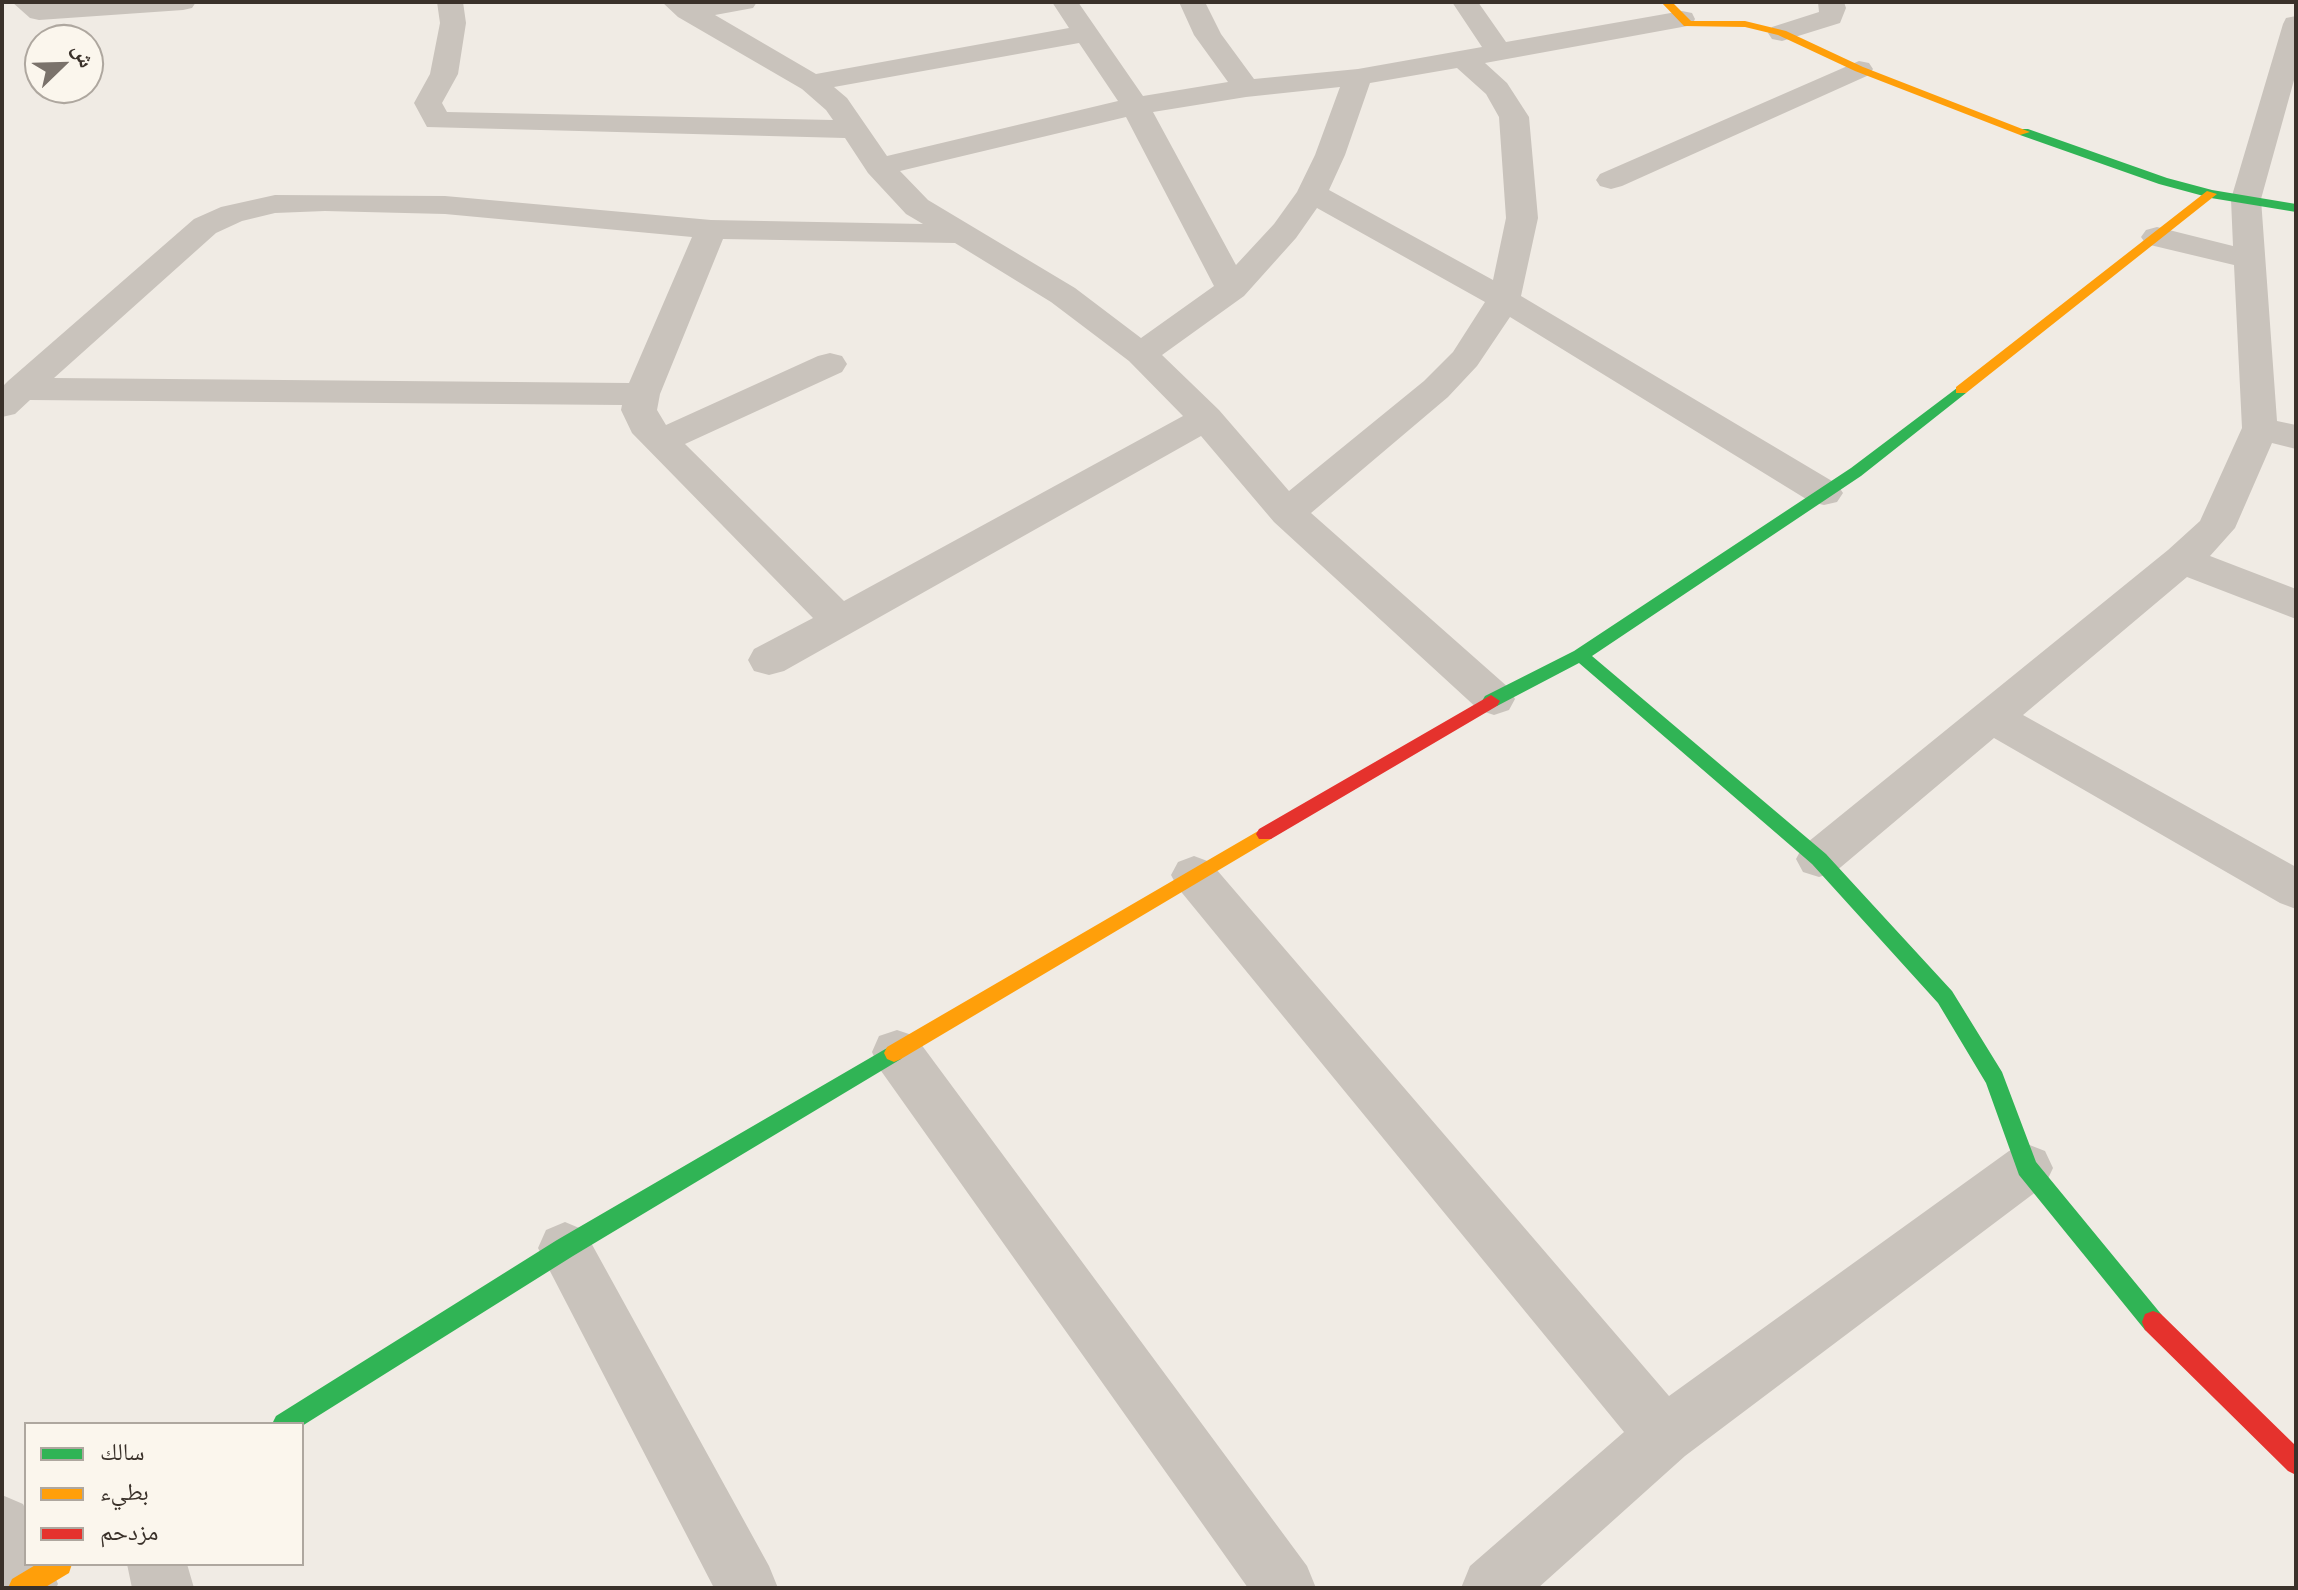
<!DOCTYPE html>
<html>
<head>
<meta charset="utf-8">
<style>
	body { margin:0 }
	#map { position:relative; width:2298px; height:1590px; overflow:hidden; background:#f0ebe4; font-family:"Titillium Web","Noto Naskh Arabic",sans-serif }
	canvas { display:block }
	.frame { position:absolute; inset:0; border:4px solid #3a312a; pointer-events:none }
	.legend { position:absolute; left:24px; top:1422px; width:280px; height:144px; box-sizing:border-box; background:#fbf6ed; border:2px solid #aea79f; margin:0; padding:10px 14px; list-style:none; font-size:24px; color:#3a312a }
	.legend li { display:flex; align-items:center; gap:16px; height:40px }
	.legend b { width:40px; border:2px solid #aea79f }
	.north { position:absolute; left:24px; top:24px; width:80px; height:80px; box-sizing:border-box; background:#fbf6ed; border:2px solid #aea79f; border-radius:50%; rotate:67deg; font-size:22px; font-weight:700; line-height:32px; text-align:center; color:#3a312a }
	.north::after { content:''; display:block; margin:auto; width:28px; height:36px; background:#7a726b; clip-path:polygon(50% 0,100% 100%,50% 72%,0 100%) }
</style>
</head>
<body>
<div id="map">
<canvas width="2298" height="1590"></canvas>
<div class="frame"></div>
<ul class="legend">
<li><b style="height:10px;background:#30b455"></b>سالك</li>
<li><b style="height:10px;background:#ff9f0a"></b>بطيء</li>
<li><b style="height:10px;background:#e5322d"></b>مزدحم</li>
</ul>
<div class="north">ش</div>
</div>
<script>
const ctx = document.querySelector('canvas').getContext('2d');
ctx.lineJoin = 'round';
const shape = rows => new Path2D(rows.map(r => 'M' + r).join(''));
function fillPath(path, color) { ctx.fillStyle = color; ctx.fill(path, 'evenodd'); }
const street = shape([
	[12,2,45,4,196,2,192,8,183,10,39,20,30,18,12,2],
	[437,2,463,2,466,23,458,74,442,103,447,112,833,120,826,110,802,89,678,17,662,2,757,2,753,8,715,15,816,74,1069,28,1052,2,1078,2,1143,96,1228,82,1194,35,1179,2,1205,2,1221,34,1254,79,1358,69,1482,47,1452,2,1478,2,1506,42,1682,11,1692,13,1695,19,1692,25,1682,27,1485,63,1507,83,1529,117,1538,218,1521,296,1837,484,1843,493,1837,502,1824,505,1811,502,1510,317,1477,366,1448,397,1311,513,1509,688,1515,699,1509,710,1494,715,1479,710,1274,522,1201,436,784,671,769,675,754,671,748,660,754,649,813,618,632,433,621,410,622,405,30,400,15,414,2,417,2,387,8,381,194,219,221,207,275,195,445,196,711,220,923,224,906,214,868,173,845,138,427,127,414,103,430,74,440,23,437,2],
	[1079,43,1118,101,887,156,847,98,834,87,1079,43],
	[1457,68,1486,94,1499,117,1506,218,1493,280,1329,190,1345,155,1370,83,1457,68],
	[1340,87,1315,155,1297,192,1274,224,1236,265,1153,112,1246,97,1340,87],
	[1126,117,1214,286,1141,338,1075,288,928,200,900,171,1126,117],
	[1317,208,1485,302,1453,352,1424,381,1289,491,1219,410,1162,355,1244,296,1296,238,1317,208],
	[325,211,445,214,692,237,629,383,54,378,216,233,242,221,275,213,325,211],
	[723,239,955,243,1051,302,1129,361,1183,416,844,601,685,444,842,372,847,364,842,356,830,353,818,356,666,425,657,410,660,394,723,239],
	[1818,2,1844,2,1846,8,1840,23,1782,41,1772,39,1768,33,1772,27,1819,12,1818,2],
	[2296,16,2296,73,2261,199,2277,421,2296,425,2296,449,2272,443,2235,528,2210,556,2296,589,2296,619,2187,577,2023,715,2296,867,2296,909,2280,903,1994,738,1835,872,1819,877,1803,872,1796,859,1803,846,2168,550,2200,521,2242,428,2234,265,2146,244,2141,237,2146,230,2157,227,2233,246,2231,199,2283,24,2286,18,2296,16],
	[1859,61,1869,63,1873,69,1869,75,1622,186,1611,189,1600,186,1596,180,1600,174,1859,61],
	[1194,856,1210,862,1669,1396,2009,1151,2027,1144,2045,1151,2053,1168,2045,1185,1685,1456,1538,1588,1461,1588,1470,1566,1624,1432,1178,888,1171,875,1178,862,1194,856],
	[897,1030,915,1036,1307,1566,1316,1588,1248,1588,879,1068,872,1052,879,1036,897,1030],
	[565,1222,584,1230,769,1566,778,1588,714,1588,538,1248,546,1230,565,1222],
	[2,1495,23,1504,26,1510,26,1564,49,1564,58,1584,56,1588,2,1588,2,1495],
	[127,1564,187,1564,194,1588,132,1588,127,1564]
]);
const fast = shape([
	[2020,129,2028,129,2167,178,2212,190,2296,204,2296,212,2211,198,2159,184,2020,135,2020,129],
	[1961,385,1966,387,1966,393,1861,476,1592,656,1826,854,1952,991,2002,1072,2036,1162,2161,1314,2164,1322,2161,1330,2153,1333,2145,1330,2019,1175,1986,1083,1938,1003,1812,864,1579,663,1497,706,1485,706,1482,701,1485,696,1574,651,1851,468,1961,385],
	[894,1044,901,1047,904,1053,901,1059,573,1256,302,1426,302,1424,272,1424,276,1416,557,1240,894,1044]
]);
const slow = shape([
	[1661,2,1672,2,1691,21,1745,21,1786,31,1863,67,2030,132,2020,135,1855,71,1778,35,1745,27,1684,26,1661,2],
	[2207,191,2217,194,1966,393,1956,393,1956,387,2207,191],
	[1265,827,1271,829,1274,834,1271,839,901,1059,894,1062,887,1059,884,1053,887,1047,1265,827],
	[37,1564,72,1564,69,1573,44,1588,8,1588,12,1579,37,1564]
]);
const jam = shape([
	[1491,695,1500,701,1497,706,1271,839,1259,839,1256,834,1259,829,1491,695],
	[2153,1311,2161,1314,2296,1446,2296,1475,2288,1471,2145,1330,2142,1322,2145,1314,2153,1311]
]);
fillPath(street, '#c9c3bc');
fillPath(fast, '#30b455');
fillPath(slow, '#ff9f0a');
fillPath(jam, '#e5322d');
</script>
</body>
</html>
